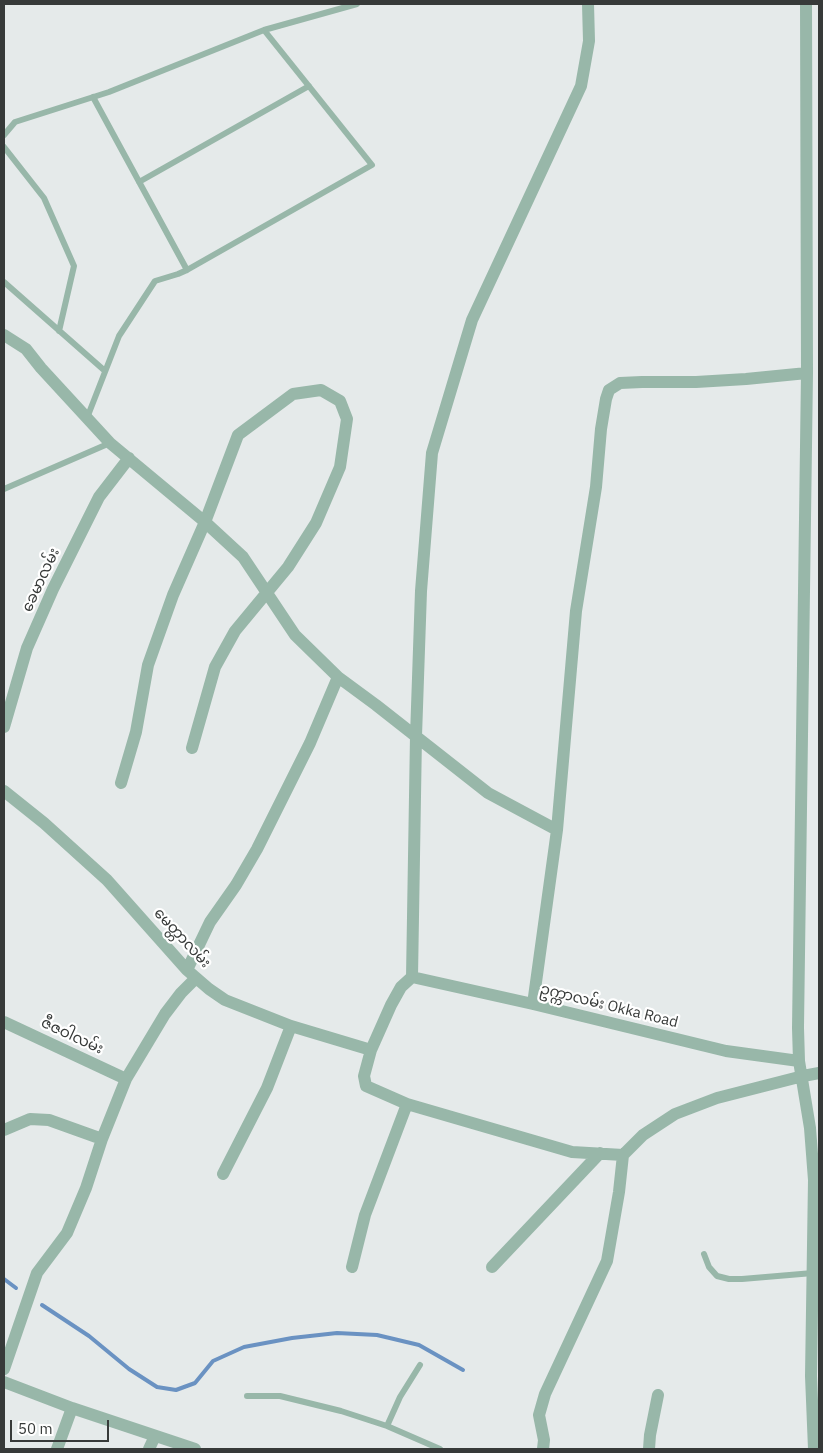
<!DOCTYPE html>
<html>
<head>
<meta charset="utf-8">
<style>
	body { margin:0 }
	#map { position:relative; width:823px; height:1453px; overflow:hidden; background:#e5eaea; font-family:"IBM Plex Sans",sans-serif }
	canvas { display:block }
	.frame { position:absolute; inset:0; border:5px solid #373a39; pointer-events:none }
	.scale { position:absolute; left:10px; top:1420px; width:99px; height:22px; box-sizing:border-box; border:2px solid #373a39; border-top:0; padding-left:6px; font-size:15px; line-height:18px; white-space:nowrap; color:#373a39; -webkit-text-stroke:4px #fff; paint-order:stroke }
</style>
</head>
<body>
<div id="map">
<canvas width="823" height="1453"></canvas>
<div class="frame"></div>
<div class="scale">50 m</div>
</div>
<script>
const ctx = document.querySelector('canvas').getContext('2d');
ctx.lineJoin = 'round';
const shape = rows => new Path2D(rows.map(r => 'M' + r).join(''));
function stroke(path, color, width, dash) { ctx.strokeStyle = color; ctx.lineWidth = width; ctx.lineCap = dash ? 'butt' : 'round'; ctx.setLineDash(dash || []); ctx.stroke(path); }
function write(font, color, halo, rows, align = 'center') {
  ctx.font = font + ' "IBM Plex Sans","Noto Sans Myanmar",sans-serif'; ctx.lineWidth = 4.5; ctx.setLineDash([]); ctx.textBaseline = 'middle'; ctx.strokeStyle = halo; ctx.fillStyle = color; for (const [text, x, y, turn = 0] of rows) {
    ctx.save(); ctx.translate(x, y); ctx.rotate((+turn || 0) * Math.PI / 180); ctx.textAlign = isNaN(turn) ? turn : align; if (halo) ctx.strokeText(text, 0, 0); ctx.fillText(text, 0, 0); ctx.restore();
  }
}
const stream = shape([
	[4,1279,16,1288],
	[42,1305,89,1336,129,1369,157,1387,176,1390,195,1383,213,1361,244,1347,292,1338,337,1333,377,1335,419,1345,463,1370]
]);
const service = shape([
	[93,97,187,270],
	[4,135,15,122,109,92,264,30,357,4],
	[4,147,44,198,74,266,59,331],
	[139,182,309,86],
	[4,282,105,371],
	[87,418,119,336,155,281,178,274,187,270,372,165,264,30],
	[4,489,110,443],
	[704,1254,709,1267,717,1276,729,1279,742,1279,813,1273],
	[247,1396,280,1396,341,1411,387,1426,440,1449],
	[387,1426,400,1397,420,1365]
]);
const minor = shape([
	[588,4,589,41,581,86,472,320,432,453,421,591,416,736,412,977,401,987,391,1005,371,1050,364,1076,366,1086,407,1104,572,1152,623,1155],
	[806,4,807,373,798,1028,799,1061,810,1128,814,1180,811,1376,814,1449],
	[4,335,26,349,41,368,110,443,205,522,243,557,295,635,338,677,376,705,488,793,557,830],
	[4,727,27,648,53,589,99,497,129,458],
	[121,783,136,732,148,665,173,595,205,522,238,435,293,394,321,390,340,401,347,419,340,467,316,523,288,567,235,631,215,667,192,748],
	[4,791,44,823,107,880,187,970,209,989,225,1000,291,1026,371,1050],
	[187,970,210,922,236,885,257,849,310,743,338,677],
	[412,977,533,1004,726,1051,799,1061],
	[533,1004,557,830,576,611,596,487,601,429,606,399,609,390,620,383,642,382,696,382,746,379,807,373],
	[4,1022,126,1079],
	[4,1130,30,1119,49,1120,102,1139],
	[223,1174,267,1088,291,1026],
	[352,1267,365,1215,407,1104],
	[492,1267,600,1153],
	[4,1369,37,1273,67,1233,86,1188,102,1139,126,1079,165,1014,181,993,196,978],
	[4,1382,72,1408,195,1449],
	[57,1449,72,1408],
	[149,1449,155,1436],
	[543,1449,544,1440,539,1415,545,1394,607,1261,619,1192,623,1155,643,1135,675,1114,717,1098,803,1076,819,1073],
	[649,1449,650,1435,658,1395]
]);
const streetNames = [
	["ခေမာလမ်း",41,580,-65],
	["မေတ္တာလမ်း",182,938,47],
	["ဥက္ကာလမ်း Okka Road",609,1006,14],
	["ဇီဇဝါလမ်း",72,1036,25]
];
stroke(stream, '#6a92c2', 4);
stroke(service, '#98b7a9', 6);
stroke(minor, '#98b7a9', 12);
write('15px', '#373a39', '#fff', streetNames);
</script>
</body>
</html>
